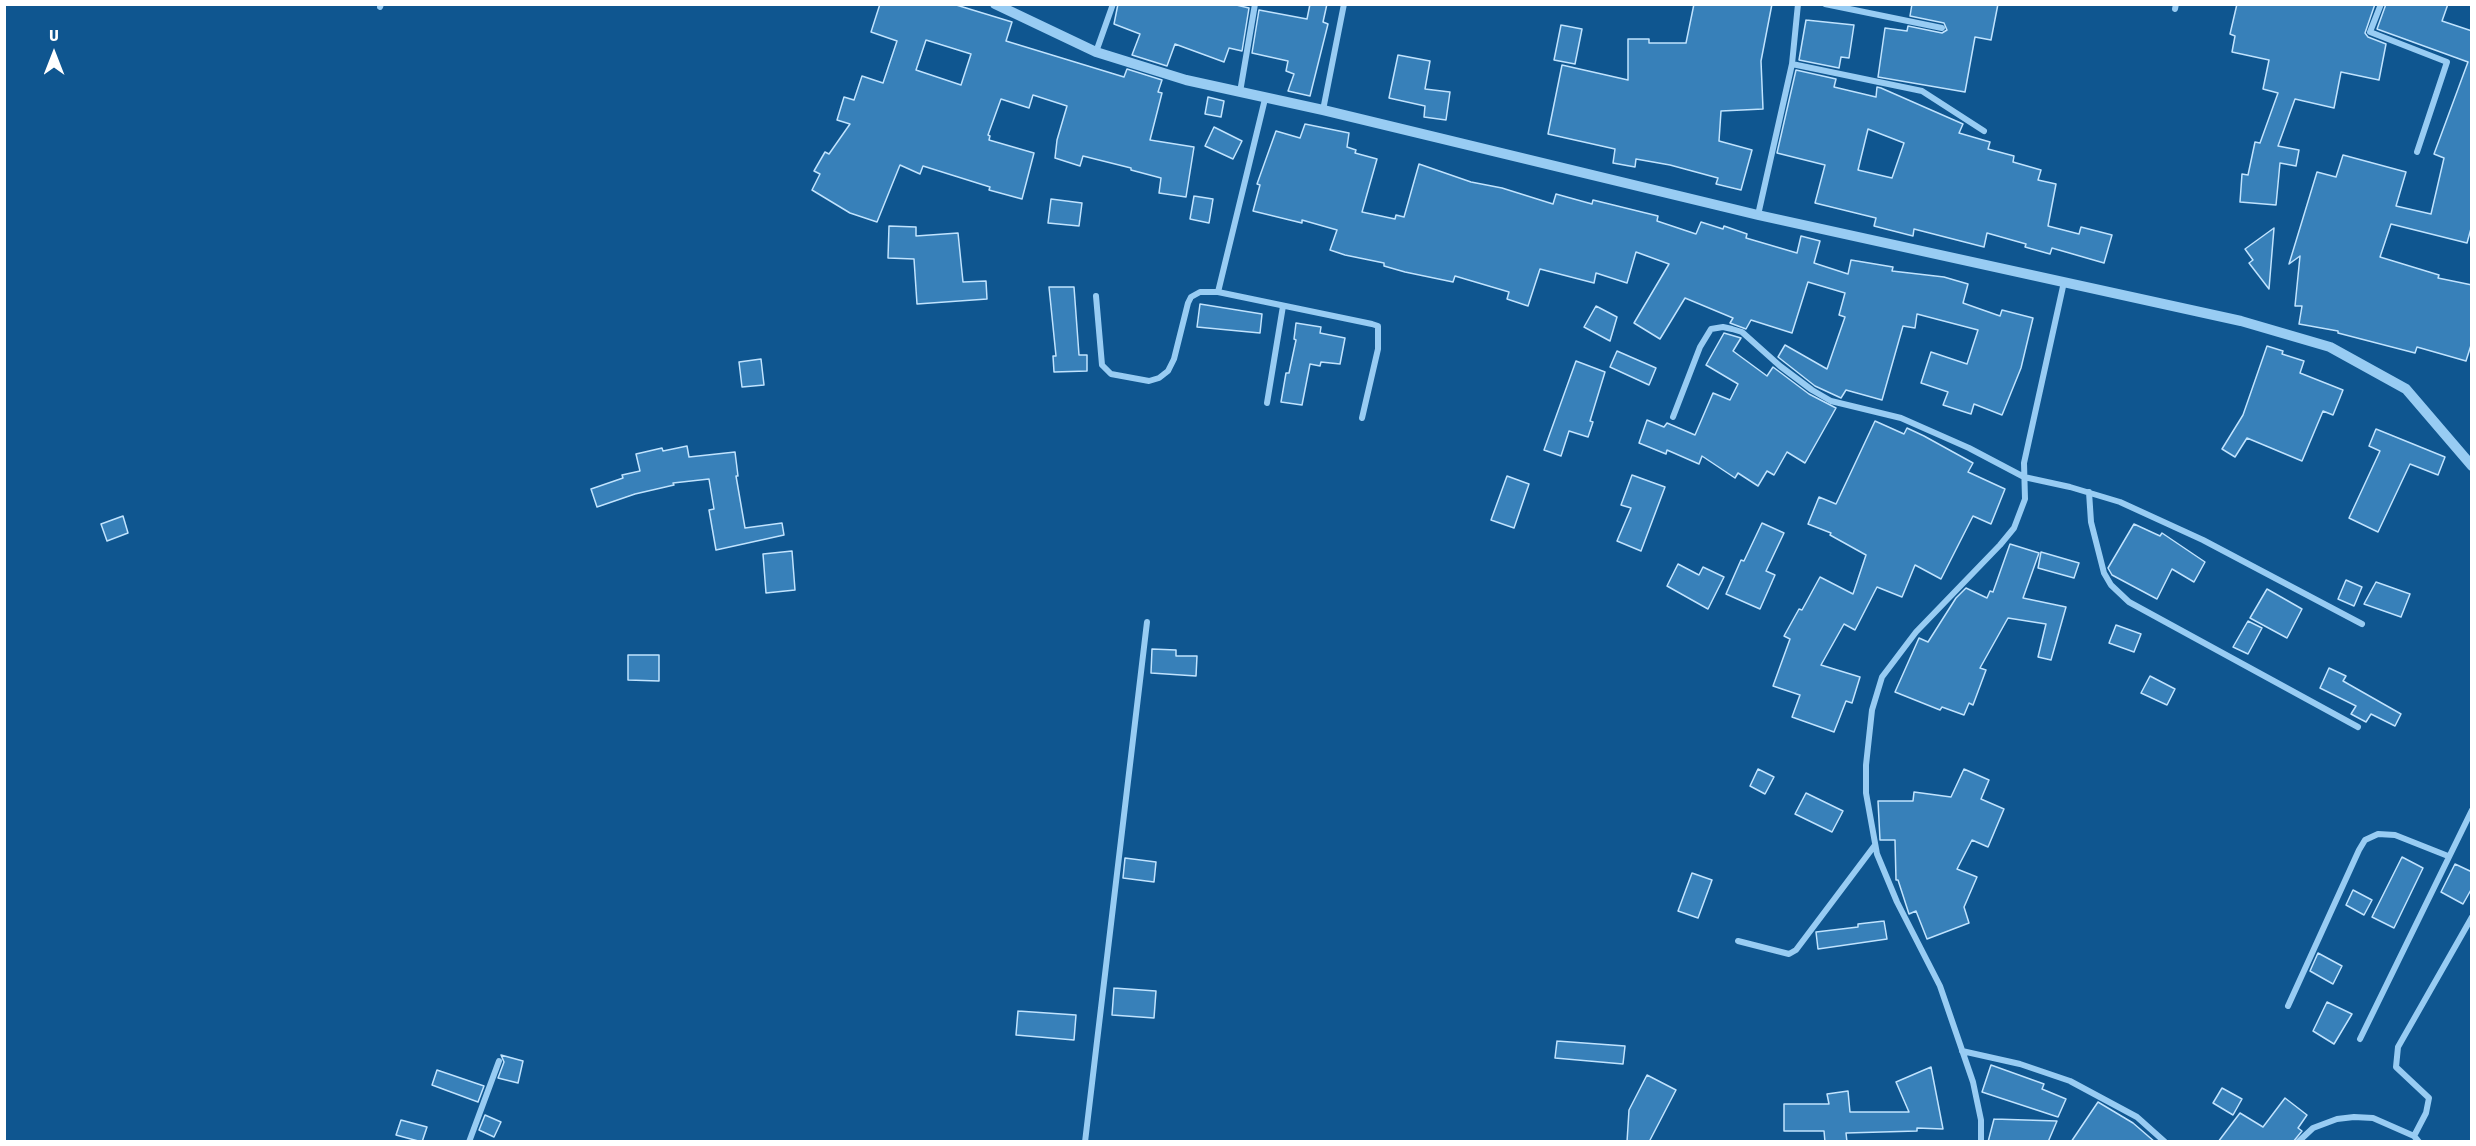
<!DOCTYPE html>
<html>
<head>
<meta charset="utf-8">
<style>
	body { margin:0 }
	#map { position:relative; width:2476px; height:1146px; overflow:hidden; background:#0f5690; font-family:"Fira Sans Condensed",sans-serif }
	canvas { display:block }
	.frame { position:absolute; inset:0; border:6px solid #fff; pointer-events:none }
	.north { position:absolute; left:24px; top:24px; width:60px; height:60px; -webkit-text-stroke:4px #0f5690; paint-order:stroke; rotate:0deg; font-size:16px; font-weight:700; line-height:24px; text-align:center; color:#fff }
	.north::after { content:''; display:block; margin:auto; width:21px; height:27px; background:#fff; clip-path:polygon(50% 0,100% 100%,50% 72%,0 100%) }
</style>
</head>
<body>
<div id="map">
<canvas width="2476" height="1146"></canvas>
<div class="frame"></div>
<div class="north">U</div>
</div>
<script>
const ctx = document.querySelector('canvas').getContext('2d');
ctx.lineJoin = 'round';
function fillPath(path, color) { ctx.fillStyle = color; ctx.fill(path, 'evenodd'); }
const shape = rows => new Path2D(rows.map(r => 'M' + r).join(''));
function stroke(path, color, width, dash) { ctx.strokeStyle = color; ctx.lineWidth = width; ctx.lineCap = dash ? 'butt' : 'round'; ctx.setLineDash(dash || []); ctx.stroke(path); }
const building = shape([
	[880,4,953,4,1012,22,1006,41,1124,77,1127,69,1162,80,1158,92,1162,93,1150,140,1194,147,1186,197,1159,193,1161,178,1131,170,1131,168,1083,156,1080,166,1055,158,1057,140,1067,106,1033,95,1029,108,1001,99,988,135,990,136,989,140,1034,153,1022,199,989,190,990,187,923,166,920,174,900,165,877,222,850,213,812,190,820,174,814,171,825,152,829,154,850,124,837,120,844,97,854,100,862,76,883,83,897,41,871,32,880,4],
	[926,40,971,54,961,85,916,70,926,40],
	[1118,4,1232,4,1249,8,1242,51,1229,48,1224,62,1175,44,1167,66,1132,55,1140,34,1114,24,1118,4],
	[1310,4,1327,4,1323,22,1328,24,1310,96,1288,91,1294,74,1286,71,1288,61,1252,53,1259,10,1307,19,1310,4],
	[1694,4,1772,4,1761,61,1763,109,1721,111,1719,141,1752,150,1741,190,1716,184,1718,178,1670,165,1636,159,1635,167,1613,163,1615,149,1548,134,1562,65,1628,80,1628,39,1649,39,1649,43,1686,43,1694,4],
	[1912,4,1998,4,1991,40,1975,37,1965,92,1878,77,1885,28,1907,31,1908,26,1942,33,1947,30,1944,23,1910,16,1912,4],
	[2237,4,2375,4,2365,33,2368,37,2386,44,2379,80,2341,72,2334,108,2295,99,2278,146,2299,150,2296,166,2280,163,2276,205,2240,202,2242,174,2248,175,2255,142,2260,143,2278,93,2263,89,2269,60,2232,52,2235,36,2230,34,2237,4],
	[2386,4,2448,4,2442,21,2472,31,2472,225,2467,243,2391,224,2380,257,2439,275,2438,278,2472,285,2472,342,2466,361,2417,347,2415,353,2338,333,2338,331,2299,324,2302,306,2295,306,2300,256,2289,264,2317,172,2336,177,2343,155,2406,172,2396,206,2431,214,2444,158,2434,154,2468,62,2377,29,2386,4],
	[1806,20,1854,25,1849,58,1841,57,1839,68,1799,60,1806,20],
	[1561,25,1582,29,1575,64,1554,60,1561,25],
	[1398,55,1430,61,1425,89,1450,92,1446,120,1424,117,1425,106,1389,98,1398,55],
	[1796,70,1836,79,1834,87,1876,97,1877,87,1881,88,1963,124,1959,133,1990,142,1988,149,2014,156,2013,162,2041,170,2038,180,2056,184,2048,226,2079,234,2081,227,2112,235,2104,263,2052,248,2050,254,2025,247,2026,244,1987,233,1984,247,1914,229,1913,236,1874,226,1876,218,1815,203,1825,165,1777,153,1796,70],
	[1868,129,1904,143,1892,178,1858,170,1868,129],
	[1208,97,1224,101,1221,117,1205,114,1208,97],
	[1305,124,1349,133,1347,147,1356,150,1355,153,1377,159,1362,212,1395,219,1396,215,1404,217,1419,164,1471,182,1502,188,1553,204,1556,194,1592,204,1593,200,1658,216,1657,221,1696,234,1701,222,1723,229,1724,226,1747,234,1746,238,1797,253,1801,236,1820,241,1814,263,1848,274,1851,260,1893,267,1892,271,1944,277,1968,284,1963,303,2000,316,2002,310,2033,318,2021,368,2002,415,1974,404,1971,414,1943,405,1948,392,1921,383,1931,352,1967,364,1978,330,1917,314,1915,328,1903,326,1882,400,1846,390,1841,398,1815,386,1778,357,1785,345,1827,369,1845,317,1839,315,1845,293,1808,282,1792,333,1751,320,1746,329,1730,323,1733,318,1685,298,1660,339,1634,323,1669,264,1636,252,1627,283,1596,273,1594,283,1540,269,1528,306,1507,299,1509,292,1455,276,1453,282,1405,272,1384,266,1384,263,1345,255,1330,250,1337,230,1302,220,1302,223,1253,211,1260,185,1257,184,1276,131,1300,138,1305,124],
	[1214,127,1242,141,1233,159,1205,146,1214,127],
	[1194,196,1213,199,1209,223,1190,219,1194,196],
	[1051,199,1082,203,1079,226,1048,223,1051,199],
	[889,226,916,227,916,236,958,233,963,282,986,281,987,299,917,304,914,259,888,258,889,226],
	[2274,228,2269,289,2249,263,2253,260,2245,249,2274,228],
	[1049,287,1074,287,1079,355,1087,355,1087,371,1054,372,1053,356,1056,356,1049,287],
	[1200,304,1262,314,1260,333,1197,327,1200,304],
	[1596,306,1617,317,1610,341,1584,327,1596,306],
	[1296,323,1321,327,1320,333,1345,338,1340,364,1321,362,1320,366,1310,364,1302,405,1281,402,1286,373,1289,373,1296,340,1294,339,1296,323],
	[1724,333,1741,338,1733,351,1767,376,1773,367,1809,394,1836,408,1805,463,1787,452,1774,475,1767,471,1758,486,1738,473,1735,478,1702,456,1699,464,1667,450,1666,454,1639,443,1647,420,1664,427,1667,423,1695,435,1713,393,1730,400,1738,384,1706,365,1724,333],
	[2267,346,2283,351,2282,354,2304,361,2300,373,2343,390,2333,415,2323,411,2302,461,2247,438,2235,457,2222,449,2243,415,2267,346],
	[1617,351,1656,368,1649,385,1610,367,1617,351],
	[761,359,764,385,742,387,739,362,761,359],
	[1576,361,1605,372,1590,421,1593,422,1588,437,1569,431,1561,456,1544,450,1576,361],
	[1875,421,1904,434,1907,428,1924,436,1973,463,1968,472,2005,489,1991,524,1973,516,1941,579,1915,565,1902,597,1877,587,1855,630,1844,624,1821,665,1860,677,1852,703,1846,701,1834,732,1792,717,1800,695,1773,686,1790,639,1784,636,1799,609,1802,610,1820,577,1853,594,1866,555,1830,535,1831,533,1808,524,1819,497,1836,504,1875,421],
	[2376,429,2445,457,2438,475,2410,464,2378,532,2349,518,2380,451,2369,446,2376,429],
	[687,446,689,457,735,452,738,476,736,476,745,528,782,523,784,535,716,550,709,510,714,509,709,479,673,483,674,485,635,494,597,507,591,489,623,478,622,475,640,471,636,454,662,448,663,451,687,446],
	[1632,475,1665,487,1641,551,1617,541,1631,508,1621,505,1632,475],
	[1507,476,1529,484,1514,528,1491,520,1507,476],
	[123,516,128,533,107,541,101,524,123,516],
	[1762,523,1784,533,1766,571,1775,575,1760,609,1726,594,1741,560,1744,561,1762,523],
	[2134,524,2160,536,2162,533,2205,562,2194,582,2172,569,2157,599,2112,575,2108,568,2134,524],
	[2010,544,2039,553,2023,598,2066,607,2051,660,2038,657,2046,624,2008,618,1980,668,1986,670,1973,705,1969,703,1964,715,1942,707,1940,710,1895,692,1919,638,1928,642,1956,598,1966,588,1987,598,1990,591,1993,592,2010,544],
	[792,551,795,590,766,593,763,554,792,551],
	[2041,552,2079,563,2074,578,2038,568,2041,552],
	[1678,564,1699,575,1703,567,1724,577,1708,609,1667,586,1678,564],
	[2346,580,2362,587,2354,606,2338,599,2346,580],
	[2376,582,2410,594,2401,617,2364,604,2376,582],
	[2267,589,2302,609,2287,638,2250,618,2267,589],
	[2248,621,2262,628,2248,654,2233,647,2248,621],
	[2116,625,2141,634,2134,652,2109,643,2116,625],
	[1152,649,1176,650,1176,656,1197,656,1196,676,1151,673,1152,649],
	[628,655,659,655,659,681,628,680,628,655],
	[2329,668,2346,676,2343,681,2401,714,2395,726,2371,714,2366,722,2351,714,2356,706,2320,688,2329,668],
	[2150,676,2175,689,2167,705,2141,693,2150,676],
	[1758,769,1774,777,1765,794,1750,786,1758,769],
	[1964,769,1989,780,1981,799,2004,809,1988,847,1972,840,1957,869,1977,877,1964,907,1969,923,1927,939,1916,911,1909,914,1898,880,1896,880,1895,840,1880,840,1878,801,1913,801,1914,792,1951,797,1964,769],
	[1806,793,1843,811,1832,832,1795,814,1806,793],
	[2402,857,2423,868,2394,928,2372,917,2402,857],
	[1125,858,1156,862,1154,882,1123,878,1125,858],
	[2455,864,2472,872,2472,888,2463,904,2441,892,2455,864],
	[1692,873,1712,880,1698,918,1678,911,1692,873],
	[2353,890,2372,900,2364,915,2346,905,2353,890],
	[1884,921,1887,939,1818,949,1816,932,1858,927,1858,924,1884,921],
	[2318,953,2342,966,2333,984,2310,971,2318,953],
	[1114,988,1156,991,1154,1018,1112,1015,1114,988],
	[2327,1002,2352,1014,2334,1044,2313,1031,2327,1002],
	[1018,1011,1076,1015,1074,1040,1016,1035,1018,1011],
	[1557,1041,1625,1046,1623,1064,1555,1058,1557,1041],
	[501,1055,523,1061,518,1083,498,1078,504,1062,501,1055],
	[1991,1065,2044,1084,2042,1089,2066,1099,2058,1117,1982,1092,1991,1065],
	[1931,1067,1943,1129,1917,1128,1917,1131,1846,1133,1847,1142,1825,1142,1824,1131,1784,1131,1784,1104,1829,1104,1827,1094,1848,1091,1850,1112,1909,1112,1896,1082,1931,1067],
	[437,1070,484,1086,478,1102,432,1085,437,1070],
	[1647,1075,1676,1090,1649,1142,1627,1142,1629,1110,1647,1075],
	[2222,1088,2242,1099,2233,1115,2213,1103,2222,1088],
	[2285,1098,2307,1115,2298,1128,2302,1131,2293,1142,2218,1142,2240,1113,2263,1127,2285,1098],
	[2098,1102,2133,1123,2155,1142,2071,1142,2098,1102],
	[485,1115,501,1122,494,1137,479,1130,485,1115],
	[1994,1119,2057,1121,2048,1142,1988,1142,1994,1119],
	[401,1120,427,1127,422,1142,396,1135,401,1120]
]);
const minor = shape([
	[1825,4,1942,28],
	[2381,4,2370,32,2447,62,2417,152],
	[380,7,381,4],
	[2175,9,2176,4],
	[1096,52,1113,4],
	[1792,64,1922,91,1984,131],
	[1240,92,1255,4],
	[1323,110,1344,4],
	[1758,215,1792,64,1798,4],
	[1218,292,1265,99],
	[1096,296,1102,365,1111,374,1149,381,1159,378,1168,371,1174,359,1188,303,1191,297,1200,292,1218,292,1372,324,1378,326,1378,349,1362,418],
	[1267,403,1283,306],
	[1673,417,1700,347,1711,329,1723,327,1732,329,1742,332,1780,366,1812,390,1831,401,1901,418,1969,448,2024,477,2070,487,2120,502,2203,540,2362,624],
	[2089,492,2091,522,2104,573,2111,585,2129,602,2358,727],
	[1738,941,1789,954,1796,950,1875,845],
	[2288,1006,2359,850,2365,840,2378,834,2395,835,2448,856],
	[2360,1039,2472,810],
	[1962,1051,2020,1064,2070,1081,2137,1117,2165,1142],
	[2414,1136,2426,1113,2429,1098,2396,1067,2398,1047,2472,917],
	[469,1142,499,1061],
	[1085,1142,1147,622],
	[1981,1142,1981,1120,1973,1082,1940,986,1897,902,1877,854,1866,793,1866,765,1872,710,1882,677,1916,632,2000,545,2014,528,2025,499,2024,463,2064,282],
	[2298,1142,2313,1128,2337,1119,2354,1117,2373,1118,2414,1136,2419,1142]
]);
const tertiary = shape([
	[995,4,1096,52,1186,80,1323,110,1758,215,2241,321,2330,347,2406,389,2472,466]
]);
fillPath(building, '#3780b9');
stroke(building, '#c0e3fe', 1.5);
stroke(minor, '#98ccf3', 6);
stroke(tertiary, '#98ccf3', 10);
</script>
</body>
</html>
